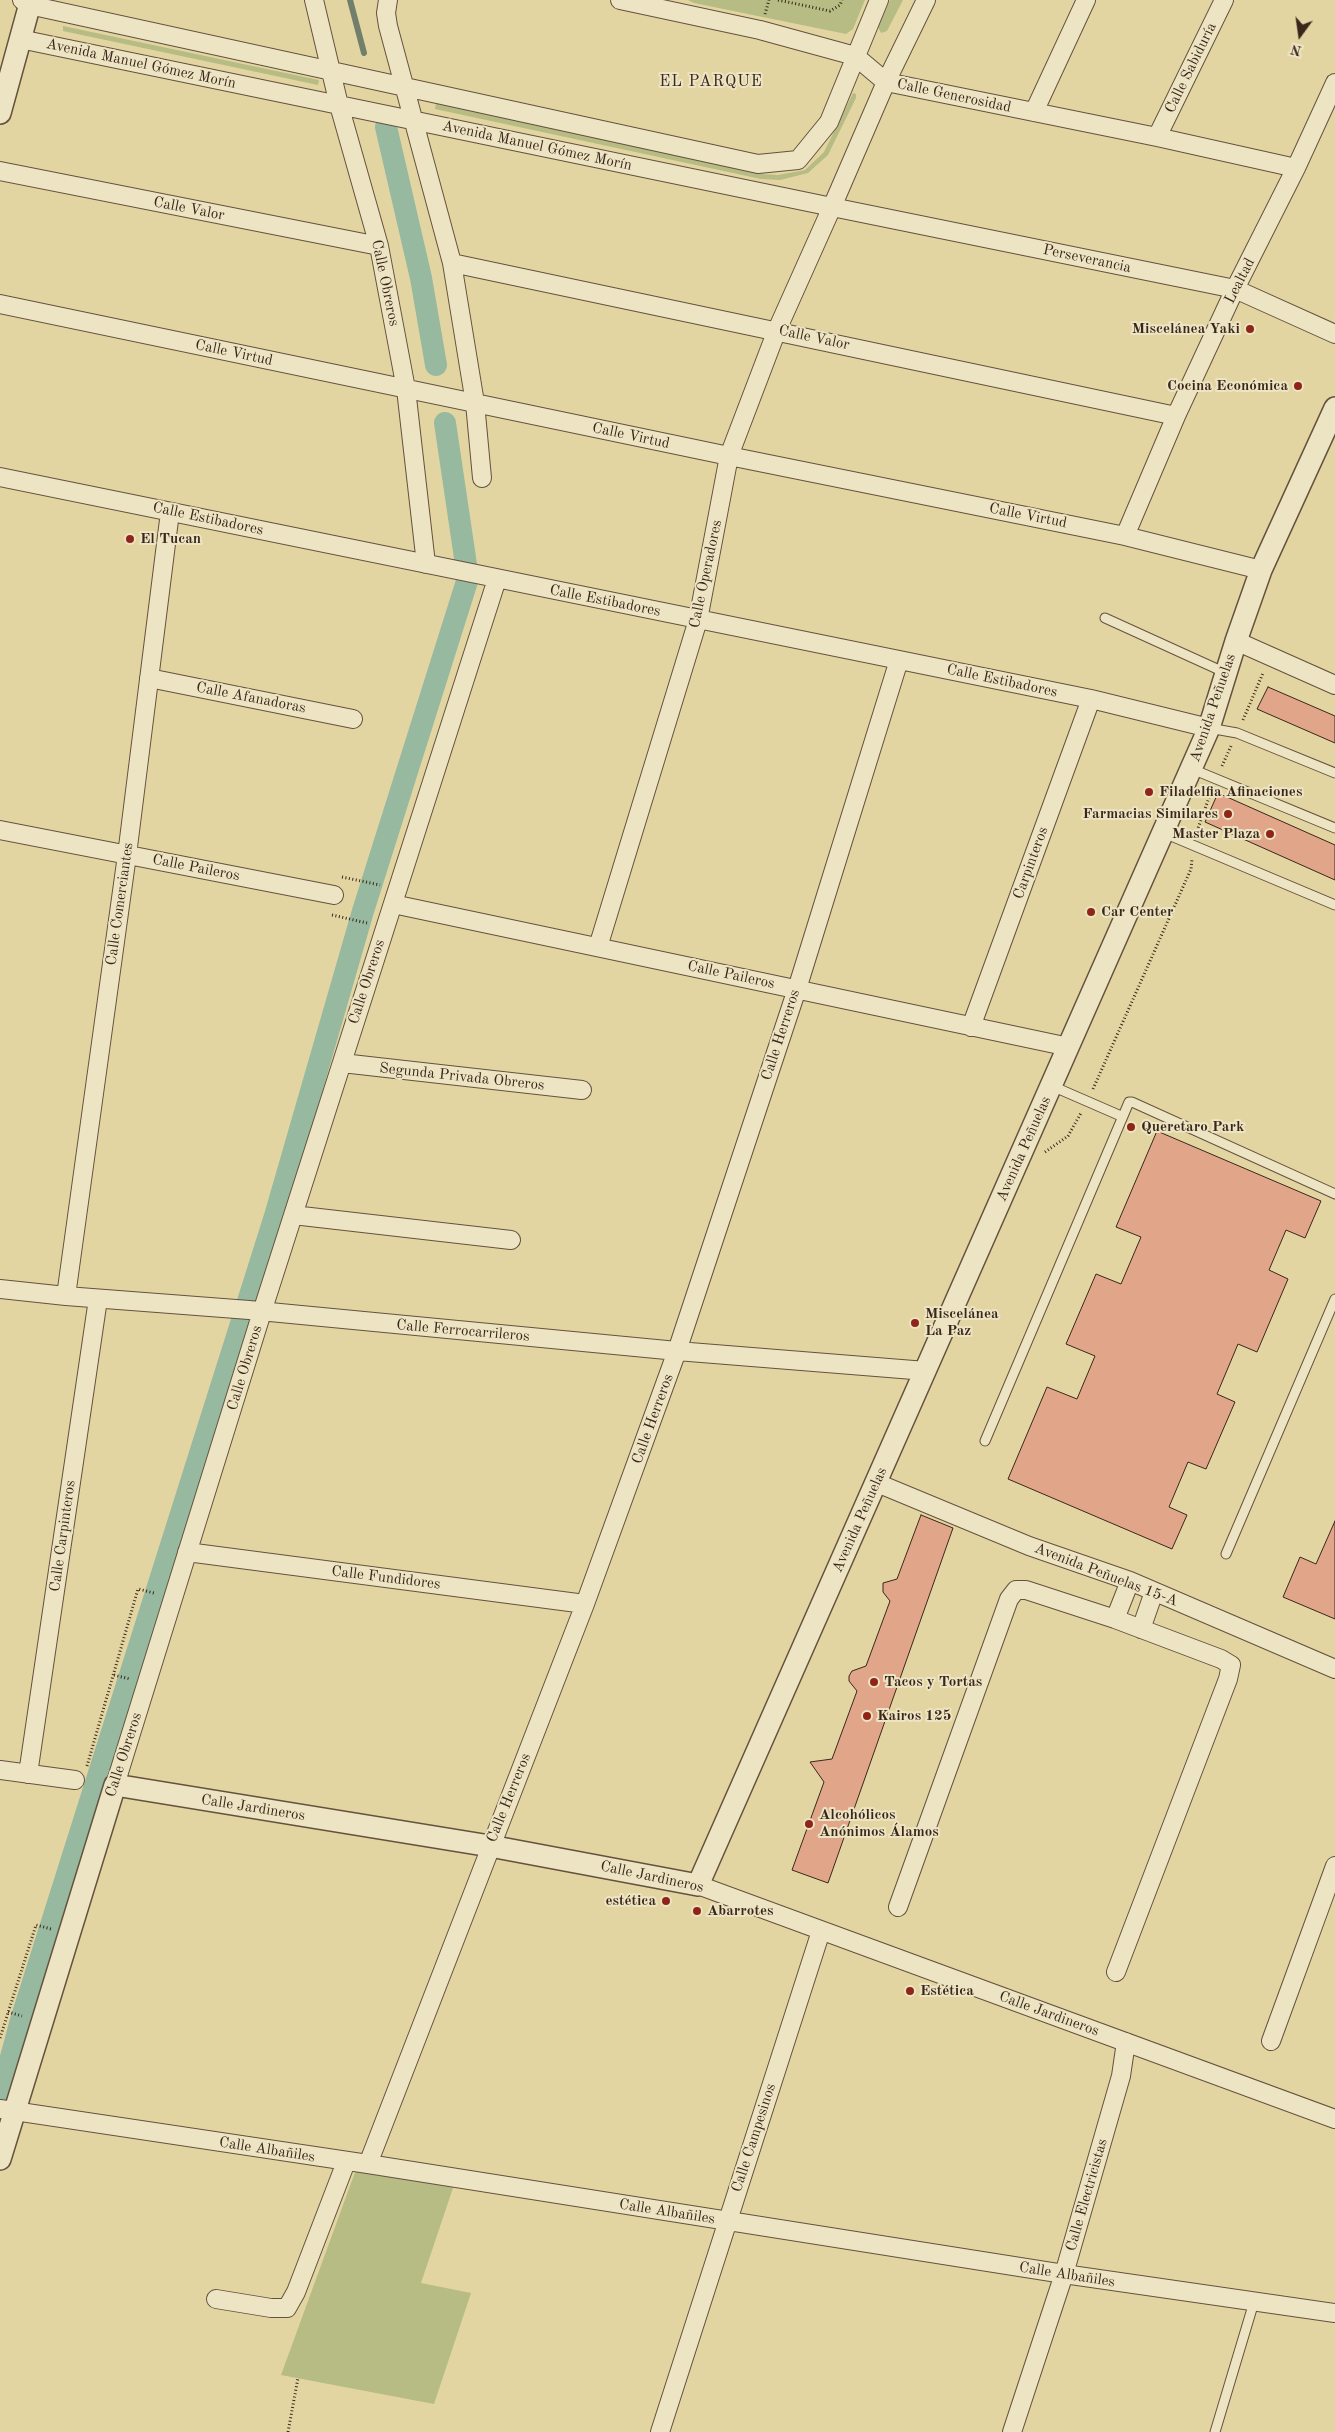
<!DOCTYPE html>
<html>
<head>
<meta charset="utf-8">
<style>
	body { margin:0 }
	#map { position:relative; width:1335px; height:2432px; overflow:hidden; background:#e3d5a2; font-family:"Old Standard TT",serif }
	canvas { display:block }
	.north { position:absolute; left:1275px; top:10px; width:50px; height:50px; -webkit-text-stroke:4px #ede4c3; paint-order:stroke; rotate:194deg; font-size:14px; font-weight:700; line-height:20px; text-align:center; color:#3a271c }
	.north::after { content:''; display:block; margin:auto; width:18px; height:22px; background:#3a271c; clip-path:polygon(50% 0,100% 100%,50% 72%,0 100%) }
</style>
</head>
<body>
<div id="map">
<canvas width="1335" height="2432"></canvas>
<div class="north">N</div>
</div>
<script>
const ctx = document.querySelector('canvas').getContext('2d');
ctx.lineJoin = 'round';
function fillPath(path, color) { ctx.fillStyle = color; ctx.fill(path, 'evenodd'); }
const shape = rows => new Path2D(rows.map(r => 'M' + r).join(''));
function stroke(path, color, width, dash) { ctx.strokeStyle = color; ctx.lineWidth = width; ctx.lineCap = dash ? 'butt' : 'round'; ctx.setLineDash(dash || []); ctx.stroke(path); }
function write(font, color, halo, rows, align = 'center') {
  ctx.font = font + ' "Old Standard TT",serif'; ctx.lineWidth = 4; ctx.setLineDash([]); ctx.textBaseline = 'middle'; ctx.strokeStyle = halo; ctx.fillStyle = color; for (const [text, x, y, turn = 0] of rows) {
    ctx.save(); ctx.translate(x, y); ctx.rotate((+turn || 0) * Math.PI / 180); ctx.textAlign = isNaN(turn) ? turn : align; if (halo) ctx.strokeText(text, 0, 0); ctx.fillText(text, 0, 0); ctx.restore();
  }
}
const green = shape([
	[688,0,865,0,853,29,846,34,694,3],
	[890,0,903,0,887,31,881,33,878,27],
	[63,26,319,80,318,85,63,31],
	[853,93,856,94,856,98,828,155,808,173,780,180,761,179,435,109,436,103,762,174,778,175,805,170,824,152],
	[358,2164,456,2179,421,2283,471,2293,434,2404,281,2375]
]);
const stream = shape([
	[350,0,364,53]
]);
const canal = shape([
	[386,127,421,278,436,365],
	[0,2098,21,2020,275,1216,363,911,468,578,445,423]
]);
const building = shape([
	[1268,687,1335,716,1335,743,1257,709,1268,687],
	[1218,793,1335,845,1335,880,1205,822,1218,793],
	[1157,1131,1321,1201,1305,1238,1286,1230,1269,1270,1288,1279,1257,1352,1238,1344,1217,1394,1235,1402,1206,1469,1188,1462,1169,1507,1187,1515,1172,1549,1008,1479,1047,1387,1077,1399,1095,1356,1066,1344,1096,1274,1121,1284,1141,1237,1116,1227,1157,1131],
	[921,1515,953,1528,828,1883,792,1870,824,1782,810,1762,832,1759,857,1691,849,1681,849,1676,852,1671,866,1666,890,1601,883,1592,883,1583,897,1579,921,1515],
	[1335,1521,1335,1619,1283,1597,1300,1557,1316,1564,1335,1521]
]);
const path = shape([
	[778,0,830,11,840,5,842,0],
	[765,14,769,0],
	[1243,720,1263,673],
	[1222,766,1231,746],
	[1197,831,1211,792],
	[342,877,380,885],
	[332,915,367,923],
	[1093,1089,1191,869,1192,859],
	[1045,1152,1068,1136,1081,1113],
	[114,1675,130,1679],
	[87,1766,138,1589,154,1593],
	[8,2012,22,2016],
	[0,2038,36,1925,51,1929],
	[288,2432,298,2378]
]);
const service = shape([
	[1105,618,1226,673],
	[1209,728,1237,733,1335,773],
	[1192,769,1335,828],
	[1164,833,1335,905],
	[1052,1086,1121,1116],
	[985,1441,1129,1102,1132,1102,1335,1194],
	[1226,1554,1335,1299],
	[1215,2432,1254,2302]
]);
const minor = shape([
	[22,0,29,5,758,164,798,160,829,122,879,0],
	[314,0,339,105,379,246,406,389,426,564],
	[388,0,386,13,388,26,452,263,475,403,482,478],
	[620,0,760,30,855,56,886,82,1157,137,1296,168],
	[20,39,832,207,886,82,926,0],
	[1034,112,1086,0],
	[1157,137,1224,0],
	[0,171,379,246],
	[452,263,1176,416],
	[0,304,729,456,1125,536,1261,570],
	[0,477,1091,699,1209,728],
	[1125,536,1176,416,1235,289,1296,168,1335,83],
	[1236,641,1335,685],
	[149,678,353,719],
	[0,830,334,895],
	[393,904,1069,1047],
	[598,947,698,620,729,456,777,330,832,207,1235,289,1335,334],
	[971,1027,1091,699],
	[342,1063,582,1090],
	[293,1215,511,1240],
	[0,1289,66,1296,249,1310,677,1351,926,1371],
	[66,1296,127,855,170,512],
	[877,1483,1029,1546,1130,1581,1335,1669],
	[187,1552,585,1604],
	[1115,1619,1130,1581],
	[1141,1629,1154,1592],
	[0,1770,75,1780],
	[28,1774,98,1299],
	[115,1785,262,1312,497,579],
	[698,1885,1335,2119],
	[898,1907,1009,1599,1016,1590,1026,1590,1115,1619,1221,1659,1231,1665,1228,1679,1116,1972],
	[1271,2041,1335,1866],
	[0,2109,368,2164,1064,2274,1335,2313],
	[368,2164,585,1604,677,1351,797,989,899,660],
	[216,2299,271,2308,287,2308,296,2292,346,2162],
	[660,2432,821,1931],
	[1012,2432,1064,2274,1121,2076,1126,2042]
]);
const tertiary = shape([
	[0,113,31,0],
	[0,2159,115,1785,490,1846,698,1885,1209,728,1236,641,1261,570,1335,408]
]);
const markers = [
	[1250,329,5,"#8f2418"],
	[1298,386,5,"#8f2418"],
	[130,539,5,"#8f2418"],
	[1149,792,5,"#8f2418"],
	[1228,814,5,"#8f2418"],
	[1270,834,5,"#8f2418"],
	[1091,912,5,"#8f2418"],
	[1131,1127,5,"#8f2418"],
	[915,1323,5,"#8f2418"],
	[874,1682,5,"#8f2418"],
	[867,1716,5,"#8f2418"],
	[809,1824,5,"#8f2418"],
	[666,1901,5,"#8f2418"],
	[697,1911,5,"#8f2418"],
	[910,1991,5,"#8f2418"]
];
const streetNames = [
	["Avenida Manuel Gómez Morín",141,64,12],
	["Calle Sabiduría",1191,68,-64],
	["Calle Generosidad",954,96,12],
	["Avenida Manuel Gómez Morín",537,146,12],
	["Calle Valor",189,209,11],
	["Perseverancia",1087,259,12],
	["Lealtad",1240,281,-63],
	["Calle Obreros",385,283,78],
	["Calle Valor",814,338,12],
	["Calle Virtud",234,353,12],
	["Calle Virtud",631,436,12],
	["Calle Virtud",1028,516,11],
	["Calle Estibadores",208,519,12],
	["Calle Operadores",706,574,-78],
	["Calle Estibadores",605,601,11],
	["Calle Estibadores",1002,681,12],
	["Calle Afanadoras",251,698,11],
	["Avenida Peñuelas",1213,708,-71],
	["Carpinteros",1031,863,-70],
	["Calle Paileros",196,868,11],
	["Calle Comerciantes",120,904,-82],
	["Calle Paileros",731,975,12],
	["Calle Obreros",367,982,-72],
	["Calle Herreros",781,1035,-72],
	["Segunda Privada Obreros",462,1077,6],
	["Avenida Peñuelas",1024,1149,-66],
	["Calle Ferrocarrileros",463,1331,5],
	["Calle Obreros",245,1368,-73],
	["Calle Herreros",653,1419,-70],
	["Avenida Peñuelas",860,1520,-66],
	["Calle Carpinteros",63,1536,-82],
	["Avenida Peñuelas 15-A",1106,1575,21],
	["Calle Fundidores",386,1578,7],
	["Calle Obreros",124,1755,-72],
	["Calle Herreros",509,1798,-68],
	["Calle Jardineros",253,1808,9],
	["Calle Jardineros",652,1877,12],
	["Calle Jardineros",1049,2014,20],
	["Calle Campesinos",754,2138,-72],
	["Calle Albañiles",267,2150,9],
	["Calle Electricistas",1087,2195,-74],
	["Calle Albañiles",667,2212,9],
	["Calle Albañiles",1067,2275,9]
];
const poiNames = [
	["Miscelánea Yaki",1240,329,"right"],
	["Cocina Económica",1288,386,"right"],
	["El Tucan",140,539],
	["Filadelfia Afinaciones",1159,792],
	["Farmacias Similares",1218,814,"right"],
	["Master Plaza",1260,834,"right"],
	["Car Center",1101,912],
	["Queretaro Park",1141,1127],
	["Miscelánea",925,1314],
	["La Paz",925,1331],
	["Tacos y Tortas",884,1682],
	["Kairos 125",877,1716],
	["Alcohólicos",819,1815],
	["Anónimos Álamos",819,1832],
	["estética",656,1901,"right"],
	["Abarrotes",707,1911],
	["Estética",920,1991]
];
const neighbourhoodNames = [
	["EL PARQUE",711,82]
];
fillPath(green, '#b6bc83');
stroke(stream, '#717f6b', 6);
stroke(canal, '#96b9a0', 22);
fillPath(building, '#e1a58a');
stroke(building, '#3a271c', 1);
stroke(service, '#64523e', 11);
stroke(minor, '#64523e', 20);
stroke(tertiary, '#64523e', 24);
stroke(path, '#3a271c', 3, [1, 2.5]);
stroke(service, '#ede4c3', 9);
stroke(minor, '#ede4c3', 18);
stroke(tertiary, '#ede4c3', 21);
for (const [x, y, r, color] of markers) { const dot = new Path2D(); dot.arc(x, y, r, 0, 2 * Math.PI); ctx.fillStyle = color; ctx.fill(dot); stroke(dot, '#ede4c3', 2); }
write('15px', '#3a271c', '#ede4c3', streetNames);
write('bold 15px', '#3a271c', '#ede4c3', poiNames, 'left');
ctx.letterSpacing = '1px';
write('16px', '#3a271c', '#ede4c3', neighbourhoodNames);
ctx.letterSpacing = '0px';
</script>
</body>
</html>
